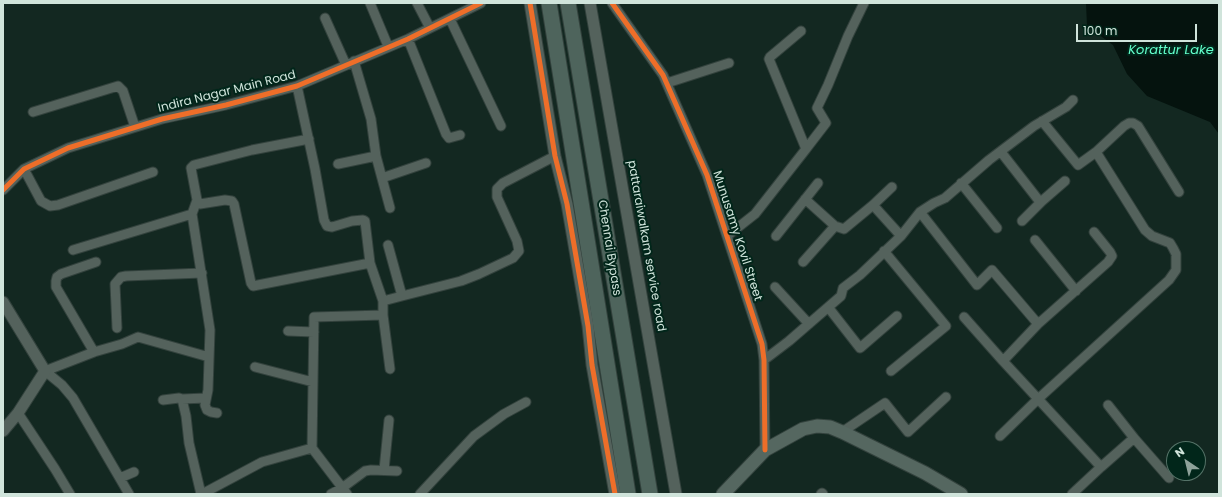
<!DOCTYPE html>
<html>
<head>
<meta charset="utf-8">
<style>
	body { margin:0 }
	#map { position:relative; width:1222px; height:497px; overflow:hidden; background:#132821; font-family:Poppins,sans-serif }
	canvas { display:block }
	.frame { position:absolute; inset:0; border:4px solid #d0e4db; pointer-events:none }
	.north { position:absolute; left:1166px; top:441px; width:40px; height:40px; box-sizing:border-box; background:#01261a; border:1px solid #547267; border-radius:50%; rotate:325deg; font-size:11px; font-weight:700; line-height:16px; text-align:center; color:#d0e4db }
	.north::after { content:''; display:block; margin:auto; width:14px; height:18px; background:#8ea29a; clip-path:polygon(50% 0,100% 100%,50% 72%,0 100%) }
	.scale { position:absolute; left:1076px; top:24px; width:121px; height:18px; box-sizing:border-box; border:2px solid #d0e4db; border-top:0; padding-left:5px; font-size:12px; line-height:14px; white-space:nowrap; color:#d0e4db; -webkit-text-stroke:3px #01261a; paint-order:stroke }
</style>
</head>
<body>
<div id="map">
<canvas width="1222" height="497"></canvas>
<div class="frame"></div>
<div class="north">N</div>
<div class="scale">100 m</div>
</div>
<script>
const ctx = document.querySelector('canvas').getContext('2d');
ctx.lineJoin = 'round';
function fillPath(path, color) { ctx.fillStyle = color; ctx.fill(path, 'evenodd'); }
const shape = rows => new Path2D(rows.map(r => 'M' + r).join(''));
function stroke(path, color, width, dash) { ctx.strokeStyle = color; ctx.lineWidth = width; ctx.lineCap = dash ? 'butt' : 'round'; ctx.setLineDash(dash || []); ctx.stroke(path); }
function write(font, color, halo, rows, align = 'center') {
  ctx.font = font + ' Poppins,sans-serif'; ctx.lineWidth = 4; ctx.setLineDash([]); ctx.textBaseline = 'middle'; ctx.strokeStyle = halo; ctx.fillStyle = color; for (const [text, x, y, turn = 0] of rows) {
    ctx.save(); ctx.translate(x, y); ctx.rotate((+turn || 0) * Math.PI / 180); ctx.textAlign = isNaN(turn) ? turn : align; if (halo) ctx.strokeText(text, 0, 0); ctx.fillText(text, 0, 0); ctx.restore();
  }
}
const water = shape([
	[1086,3,1219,3,1219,134,1210,122,1147,96,1127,74,1113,45,1087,26]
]);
const minor = shape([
	[370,3,388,46],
	[417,3,430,28],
	[612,3,663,75,707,175,762,344,764,360,765,450],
	[325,18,346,65],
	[450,19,501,126],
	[801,31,770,57,769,59,806,149,826,123,817,108,828,85,848,36,864,3],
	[408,39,446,134,449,138,460,135],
	[354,61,371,119,376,156,390,208],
	[667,83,729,63],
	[297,86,315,169,324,220,327,226,332,227,352,221,363,220,365,221,370,263,383,301],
	[33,112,118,86,123,91,135,127],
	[1001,152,1040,202,1042,201,1065,181],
	[1096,152,1124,126,1129,123,1133,123,1138,126,1179,192],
	[338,164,376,156],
	[24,169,41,201,50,206,58,205,153,172],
	[382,178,426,163],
	[961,183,997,228],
	[3,190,24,169,68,148,162,119,226,105,297,86,408,39,481,3],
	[805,199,835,226,844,229,873,205,892,187],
	[197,200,200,204,225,200,232,201,234,204,251,283,253,286,370,263],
	[873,205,901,236],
	[920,212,977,285,992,270,1038,324,1003,361,1101,467,1072,494],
	[1022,221,1042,201],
	[727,236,755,214,806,149],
	[776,236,818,183],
	[1035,240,1076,291],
	[388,245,402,296,461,281,479,274,513,258,519,251,517,241,497,197,497,189,503,183,555,156],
	[73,250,192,214],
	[884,251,946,326,891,371],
	[803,262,835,226],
	[775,287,809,324],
	[828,307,860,348,897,316],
	[964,317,1003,361],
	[1038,324,1108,262,1112,256,1110,252,1094,232],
	[117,328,115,284,121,277,126,276,202,273],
	[288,331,314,332],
	[94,352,56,287,56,281,57,277,61,274,96,262],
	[764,360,789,341,841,296,843,288,860,275,901,236,920,212,934,203,945,198,989,160,1034,126,1066,107,1073,100],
	[255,367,313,382],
	[390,369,383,315,383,301,402,296],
	[182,399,186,416,189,443,201,494],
	[163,400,179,398,182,399,206,398],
	[18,413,55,469,70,494],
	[217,413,211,412,207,410,205,405,208,390,210,330,192,214,197,200,191,168,194,165,252,150,309,139],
	[842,432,885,403,908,432,946,397],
	[1000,436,1038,399,1169,280,1176,270,1176,254,1173,248,1170,243,1152,236,1145,230,1096,152,1078,165,1042,121],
	[1134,438,1169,478],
	[1101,467,1134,438,1108,405],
	[384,470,389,420],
	[120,478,134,472],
	[129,494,73,398,62,385,45,371,94,352,122,344,138,337,209,357],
	[202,494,262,462,312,448],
	[331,494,342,488,365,471,371,470,397,471],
	[347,494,312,448,314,317,383,315],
	[420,494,474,436,504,414,526,402],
	[821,494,822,493,823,494]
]);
const tertiary = shape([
	[530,3,555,156,567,204,588,326,592,365,615,494],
	[590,3,676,494],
	[3,302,45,371,18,413,3,431]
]);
const secondary = shape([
	[723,494,765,450,803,429,817,426,830,427,842,432,925,473,961,494]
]);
const trunk = shape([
	[549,3,628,494],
	[568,3,650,494]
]);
const cycleway = shape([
	[530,3,555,156,567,204,588,326,592,365,615,494],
	[612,3,663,75,707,175,762,344,764,360,765,450],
	[3,190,24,169,68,148,162,119,226,105,297,86,408,39,481,3]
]);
const streetNames = [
	["Indira Nagar Main Road",227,92,-14],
	["Munusamy Kovil Street",737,236,72],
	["pattaraiwalkam service road",646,246,80],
	["Chennai Bypass",609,248,81]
];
const waterNames = [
	["Korattur Lake",1171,51]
];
fillPath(water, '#05130e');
stroke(minor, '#33423d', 11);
stroke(tertiary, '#33423d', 13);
stroke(secondary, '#33423d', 15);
stroke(trunk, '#33423d', 17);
stroke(minor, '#54625c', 9);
stroke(tertiary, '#54625c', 11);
stroke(secondary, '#556760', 13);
stroke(trunk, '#4e645c', 15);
stroke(cycleway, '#ee6e29', 5);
write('12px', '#d0e4db', '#01261a', streetNames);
write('italic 13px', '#63ffcb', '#01261a', waterNames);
</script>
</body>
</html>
